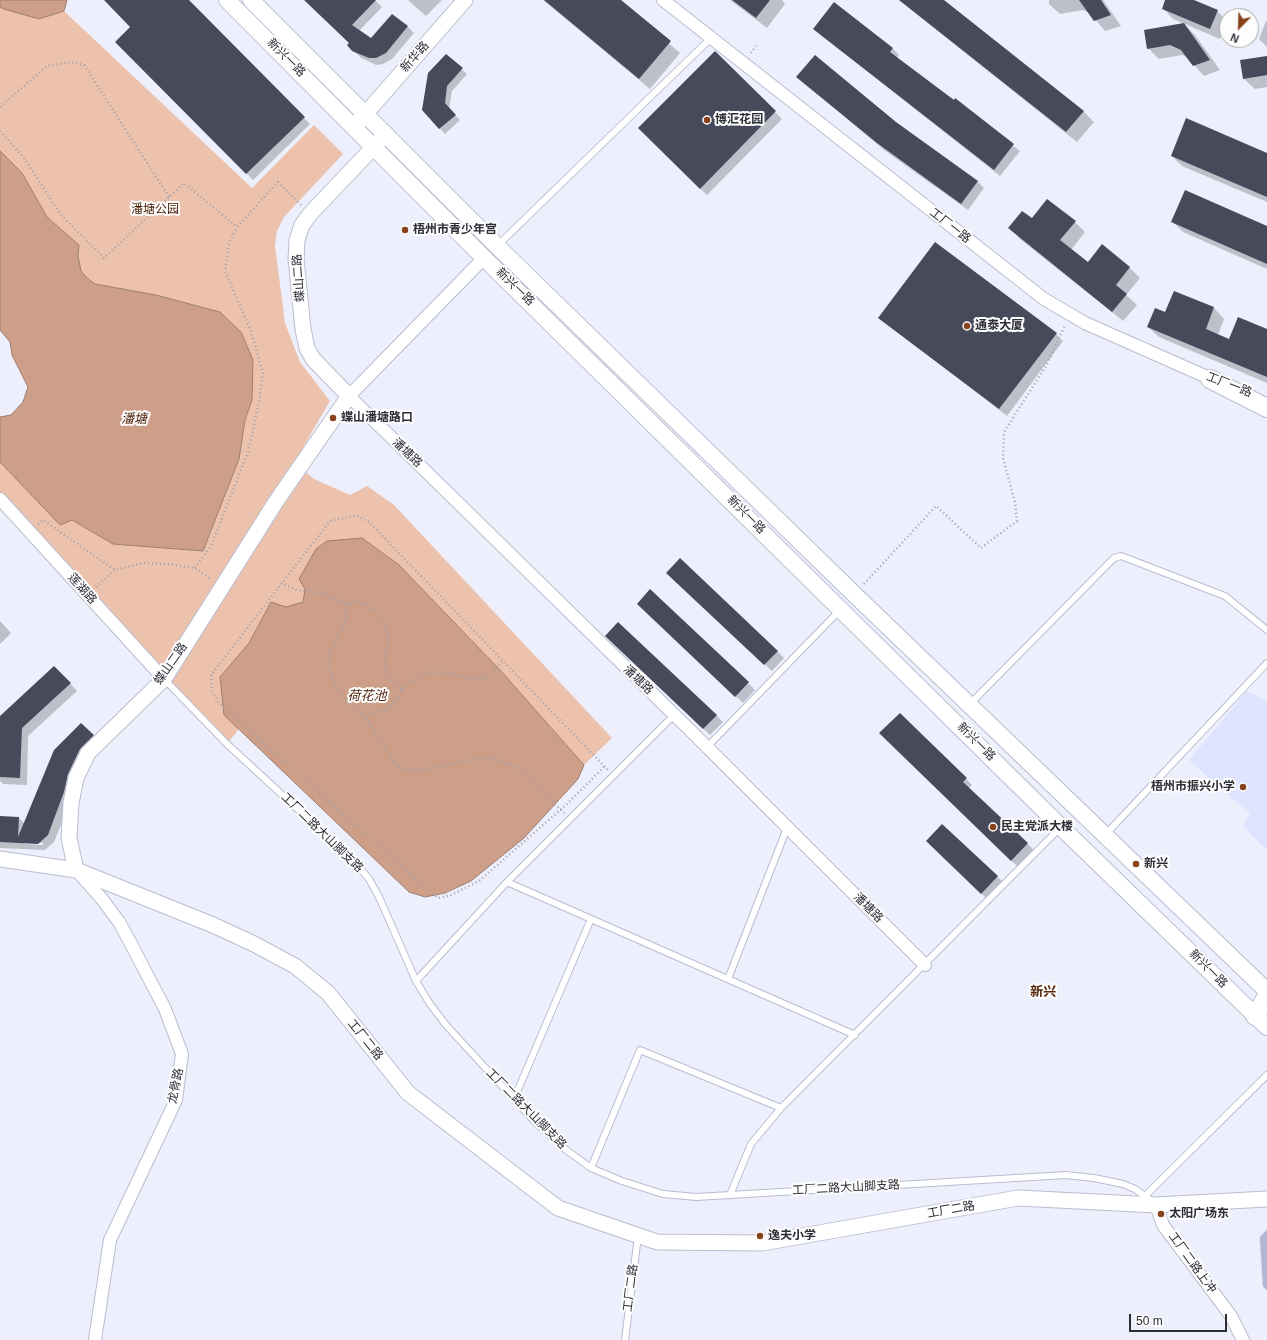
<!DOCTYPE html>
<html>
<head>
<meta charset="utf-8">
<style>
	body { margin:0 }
	#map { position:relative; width:1267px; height:1340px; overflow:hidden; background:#edeffc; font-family:Helvetica,sans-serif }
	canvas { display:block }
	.north { position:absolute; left:1219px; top:8px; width:40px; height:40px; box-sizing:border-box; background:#fdfdfd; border:1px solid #a9aaad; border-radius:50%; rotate:203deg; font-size:11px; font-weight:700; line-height:16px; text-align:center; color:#2c2e36 }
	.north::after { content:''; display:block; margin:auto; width:14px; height:18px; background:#89431c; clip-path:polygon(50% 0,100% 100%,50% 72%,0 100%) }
	.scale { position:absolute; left:1129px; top:1314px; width:98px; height:18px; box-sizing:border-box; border:2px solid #2c2e36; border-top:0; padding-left:5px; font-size:12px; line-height:14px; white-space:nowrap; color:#2c2e36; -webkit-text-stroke:3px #fdfdfd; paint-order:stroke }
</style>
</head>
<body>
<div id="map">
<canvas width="1267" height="1340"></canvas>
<div class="north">N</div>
<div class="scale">50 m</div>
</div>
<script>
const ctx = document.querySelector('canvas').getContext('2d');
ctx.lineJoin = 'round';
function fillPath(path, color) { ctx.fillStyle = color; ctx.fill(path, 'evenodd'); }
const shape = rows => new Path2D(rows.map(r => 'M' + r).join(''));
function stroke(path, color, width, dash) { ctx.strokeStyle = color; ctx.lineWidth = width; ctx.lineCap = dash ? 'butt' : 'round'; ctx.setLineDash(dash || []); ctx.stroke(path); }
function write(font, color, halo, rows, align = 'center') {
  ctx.font = font + ' Helvetica,"Noto Sans SC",sans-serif'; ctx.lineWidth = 4; ctx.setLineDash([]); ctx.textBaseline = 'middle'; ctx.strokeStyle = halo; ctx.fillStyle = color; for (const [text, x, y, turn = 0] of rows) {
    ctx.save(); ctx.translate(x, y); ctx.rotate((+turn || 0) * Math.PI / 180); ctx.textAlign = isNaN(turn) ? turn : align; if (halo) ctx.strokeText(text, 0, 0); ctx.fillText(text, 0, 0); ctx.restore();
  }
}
const built = shape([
	[1247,691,1267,701,1267,850,1243,826,1250,814,1189,760],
	[1267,1228,1267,1291,1262,1287,1259,1237]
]);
const green = shape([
	[0,7,39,19,64,11,252,188,314,125,343,154,284,217,277,231,275,246,285,323,300,362,330,401,294,463,314,479,350,495,367,486,394,505,612,738,584,765,500,670,399,565,362,538,305,589,303,602,286,607,271,602,249,643,220,677,224,715,239,729,227,744,0,499,0,462,60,525,72,520,113,544,203,551,239,459,245,420,252,400,253,360,241,332,220,312,156,295,95,284,87,278,81,271,78,256,79,245,47,217,22,173,0,151]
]);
const water = shape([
	[0,0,67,0,64,11,39,19,4,9,0,7,0,0],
	[0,151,22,173,47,217,79,245,78,256,81,271,87,278,95,284,156,295,220,312,241,332,253,360,252,400,245,420,239,459,203,551,113,544,72,520,60,525,0,462,0,417,11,415,23,402,28,387,12,355,10,342,0,330,0,151],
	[362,538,399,565,500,670,584,765,578,779,524,838,471,881,445,893,425,897,409,892,224,715,220,677,249,643,271,602,286,607,303,602,305,589,299,579,316,549,327,541,362,538]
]);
const shadow = shape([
	[110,0,187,0,310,124,253,180,117,42,132,27],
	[307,0,375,0,382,7,359,31,371,40,407,26,414,33,392,59,383,64,376,65,360,57,348,45,350,43],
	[408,0,442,0,426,16],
	[543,0,619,0,680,53,650,89],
	[730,0,782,0,785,4,767,28],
	[899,0,943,0,1083,111,1094,122,1077,142],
	[1049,0,1103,0,1121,26,1105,31,1090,13,1083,10,1060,14,1049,4],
	[1166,0,1191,0,1217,11,1227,21,1220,39,1173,19,1163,8],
	[834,4,893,49,899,55,896,59,1020,151,1000,176,821,35],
	[1266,21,1267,22,1267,47,1259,39],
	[1184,24,1195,35,1220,70,1204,76,1188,58,1182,55,1159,59,1148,48],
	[715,52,782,119,707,195,639,128],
	[446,56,467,74,452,91,449,109,460,120,445,134,423,110],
	[1267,57,1267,87,1255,89,1244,79],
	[798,77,895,123,977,181,984,188,968,210,884,150],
	[1267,154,1267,202,1182,166,1172,156],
	[1172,221,1267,227,1267,269,1183,232],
	[1075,222,1085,232,1071,250,1088,263,1130,268,1140,278,1126,295,1137,305,1123,321,1020,239,1010,228],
	[1174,292,1214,308,1224,319,1218,335,1230,340,1267,330,1267,383,1159,337,1148,327,1166,313],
	[879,318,1056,334,1063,341,1007,416],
	[674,579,777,651,784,658,772,671],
	[645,611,748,683,755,690,743,703],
	[0,621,11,633,0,644],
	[613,643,716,715,723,722,710,735],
	[61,674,77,691,28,736,27,785,3,784,0,781,0,717],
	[900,714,972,785,969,788,1034,850,1018,867,881,733],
	[81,724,100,743,71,800,54,842,45,850,0,848,0,817,19,818,25,824],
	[25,842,43,843,43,845,25,844],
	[942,825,1002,881,986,898,927,841],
	[1267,1230,1267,1290,1263,1286,1260,1237]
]);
const building = shape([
	[104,0,189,0,305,117,246,174,115,42,130,27],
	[304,0,376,0,352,25,371,38,392,14,408,26,386,53,376,58,369,58,352,51,347,45,349,43],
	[544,0,621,0,671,41,639,79],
	[732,0,770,0,756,18],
	[899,0,944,0,1084,111,1066,132],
	[1079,0,1101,0,1111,15,1094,21],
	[1165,0,1194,0,1218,10,1210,29,1162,9],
	[834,2,893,48,890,52,954,100,955,98,1014,144,994,170,813,29],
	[1184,23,1210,60,1193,66,1181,50,1170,45,1147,49,1144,30],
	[715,51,776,111,700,189,638,128],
	[446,54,463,68,447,86,445,103,456,115,439,129,422,110,428,73],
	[815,55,896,122,978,181,961,204,877,143,796,77],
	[1267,56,1267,75,1243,79,1240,60],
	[1186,118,1267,153,1267,197,1171,156],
	[1185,190,1267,226,1267,264,1171,222],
	[1047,199,1076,221,1060,240,1088,262,1102,244,1130,267,1116,285,1127,294,1112,312,1008,228,1022,211,1032,218],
	[935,242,1057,333,999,409,878,318],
	[1174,291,1214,307,1206,329,1229,339,1238,317,1267,329,1267,377,1147,327,1155,308,1165,312],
	[680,558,778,651,764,665,666,573],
	[650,589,749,682,735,697,637,604],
	[618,622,717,715,703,729,605,636],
	[54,666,71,683,22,728,20,778,0,777,0,716],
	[900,713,967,778,963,782,1028,843,1011,861,879,733],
	[81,723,94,735,80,749,68,774,64,792,48,835,38,844,0,842,0,816,19,817,18,837,54,750],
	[942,824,998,876,981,894,926,841]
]);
const path = shape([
	[751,53,756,46],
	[0,107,47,66,72,62,84,65,169,197],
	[0,131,25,159,60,214,104,258,184,183,237,227,278,182,301,205],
	[38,524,43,520,115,570,143,563,168,564,195,568,212,580],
	[195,568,211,546,248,452,259,402,263,373,251,331,225,271,229,243,237,227],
	[281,583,297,590,324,593,345,605,348,617,331,650,327,666,333,681,342,697,366,718,395,764,407,771,424,770,462,761,490,757,516,767,530,776,545,795,564,813],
	[864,584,936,506,981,548,1017,521,1015,502,1003,458,1004,432,1046,366,1065,325],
	[96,587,115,570],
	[345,605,356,602,365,604,377,612,386,623,388,641,385,660,387,671,391,680,402,690],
	[366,718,374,712,385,710,392,706,402,690,410,682,428,673,438,672,473,679,484,678,504,660],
	[604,767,567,804,479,881,451,895,438,898,218,702,212,691,211,675,330,521,356,515,369,522,608,770]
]);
const service = shape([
	[497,246,711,38],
	[164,679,227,744,354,861,369,879,379,897,416,981,430,1004,446,1025,535,1122,565,1149,591,1168,622,1181,663,1194,696,1197,1066,1175,1094,1178,1123,1184,1135,1189,1153,1202],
	[969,705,1114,558,1121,556,1225,596,1267,630],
	[707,747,840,610],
	[1105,835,1267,663],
	[507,882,855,1035],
	[728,979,787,828],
	[416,981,507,882,674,715],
	[514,1099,591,919],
	[591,1168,640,1050,781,1108],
	[730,1195,751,1144,781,1108,1061,827],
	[1145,1196,1267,1075],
	[625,1340,638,1236]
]);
const minor = shape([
	[663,0,1044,299,1085,323,1216,381],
	[484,258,349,396,695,735,925,965],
	[0,499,164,679],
	[77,871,102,899,119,922,130,942,165,1009,182,1054,176,1100,110,1240,95,1340],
	[1156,1205,1163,1225,1231,1316,1243,1340]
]);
const tertiary = shape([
	[354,127,465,0],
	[0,859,76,870,213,925,254,944,295,966,328,993,408,1093,558,1208,657,1242,762,1243,1018,1198,1156,1205,1267,1199],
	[76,870,69,838,71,803,76,778,88,753,164,679,277,500,349,396,313,359,307,348,303,329,296,259,297,240,302,225,310,214,386,134]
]);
const secondary = shape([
	[227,0,484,258,1061,827,1267,1027],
	[251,0,497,246,854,594,1267,991]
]);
const primary = shape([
	[1210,379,1267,408],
	[1255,1016,1267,996]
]);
const markers = [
	[707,120,4,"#89431c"],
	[405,230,4,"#89431c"],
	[967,326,4,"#89431c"],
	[333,418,4,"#89431c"],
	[1243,787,4,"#89431c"],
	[993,827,4,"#89431c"],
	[1136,864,4,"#89431c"],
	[1161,1214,4,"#89431c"],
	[760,1236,4,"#89431c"]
];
const streetNames = [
	["新华路",415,57,-49],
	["新兴一路",286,58,45],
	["工厂一路",950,226,38],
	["蝶山二路",299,278,-94],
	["新兴一路",515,287,44],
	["工厂一路",1229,385,21],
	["潘塘路",407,453,44],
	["新兴一路",746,515,45],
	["莲湖路",82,589,48],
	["蝶山二路",171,664,-55],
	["潘塘路",638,680,44],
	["新兴一路",976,742,45],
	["工厂二路大山脚支路",322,833,44],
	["潘塘路",868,908,45],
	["新兴一路",1208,969,45],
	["工厂二路",365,1040,51],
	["龙骨路",176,1086,-79],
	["工厂二路大山脚支路",526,1109,45],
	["工厂二路大山脚支路",846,1188,-3],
	["工厂二路",951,1210,-10],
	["工厂二路上冲",1192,1263,54],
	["工厂二路",631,1288,-83]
];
const poiNames = [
	["博汇花园",715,120],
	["梧州市青少年宫",413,230],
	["通泰大厦",975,326],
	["蝶山潘塘路口",341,418],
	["梧州市振兴小学",1235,787,"right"],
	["民主党派大楼",1001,827],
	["新兴",1144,864],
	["太阳广场东",1169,1214],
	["逸夫小学",768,1236]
];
const parkNames = [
	["潘塘公园",155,210]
];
const waterNames = [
	["潘塘",134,419],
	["荷花池",367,696]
];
const neighbourhoodNames = [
	["新兴",1043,992]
];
fillPath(built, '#dee4ff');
fillPath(green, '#edc2ad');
fillPath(water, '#cd9f89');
stroke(water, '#9d7d70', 1);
fillPath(shadow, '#0003');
fillPath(building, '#474a5a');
stroke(service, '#b9bdd0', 8);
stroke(minor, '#b9bdd0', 14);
stroke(tertiary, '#b9bdd0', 17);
stroke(secondary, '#b9bdd0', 18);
stroke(primary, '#b9bdd0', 20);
stroke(path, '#9fa1ac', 2.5, [1, 3]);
stroke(service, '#fff', 6);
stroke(minor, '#fff', 12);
stroke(tertiary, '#fff', 15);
stroke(secondary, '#fff', 16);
stroke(primary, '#fff', 18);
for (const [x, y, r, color] of markers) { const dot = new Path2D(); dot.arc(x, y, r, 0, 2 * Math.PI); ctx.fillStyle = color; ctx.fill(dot); stroke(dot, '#fdfdfd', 1.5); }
write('12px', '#2c2e36', '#fdfdfd', streetNames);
write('bold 12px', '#2c2e36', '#fdfdfd', poiNames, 'left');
write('12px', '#481d05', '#fdfdfd', parkNames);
write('italic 13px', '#4f240b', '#fdfdfd', waterNames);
write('bold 13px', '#55250a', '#fdfdfd', neighbourhoodNames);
</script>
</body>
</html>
